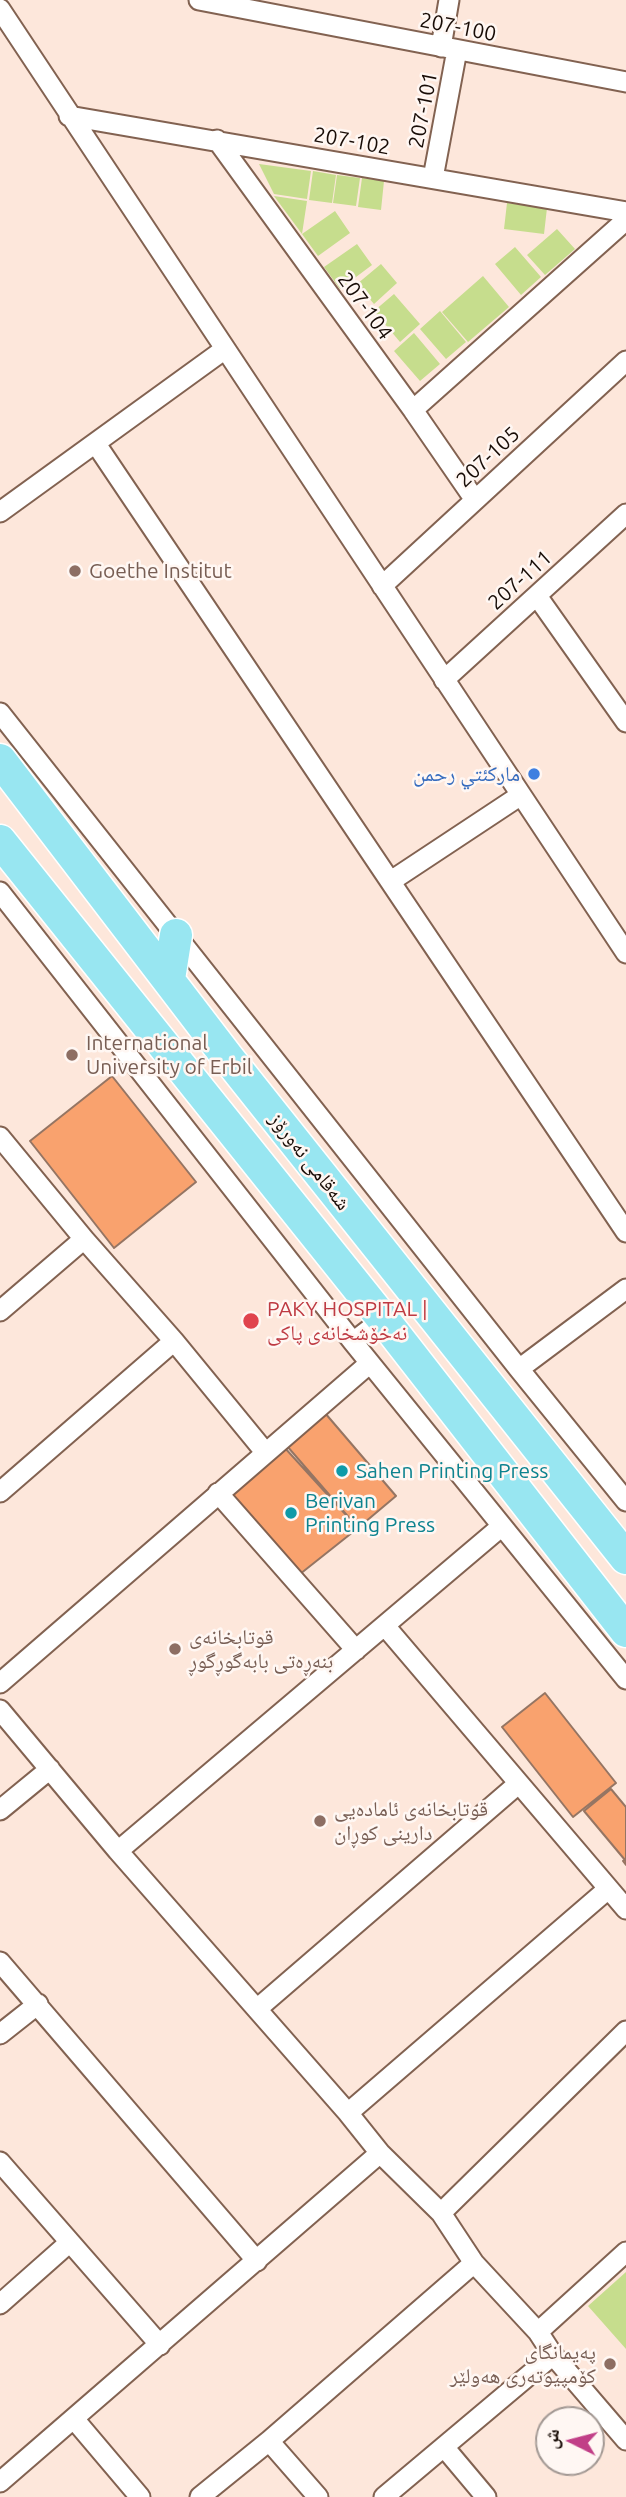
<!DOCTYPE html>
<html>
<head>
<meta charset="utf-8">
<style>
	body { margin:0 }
	#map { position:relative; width:626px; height:2497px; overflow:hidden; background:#fde7db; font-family:Ubuntu,"Noto Naskh Arabic",sans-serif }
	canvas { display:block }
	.north { position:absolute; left:535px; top:2406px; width:70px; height:70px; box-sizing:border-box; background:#fff7f3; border:2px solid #a39994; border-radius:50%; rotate:276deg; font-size:19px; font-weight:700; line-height:28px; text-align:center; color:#180c06 }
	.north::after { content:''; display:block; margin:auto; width:24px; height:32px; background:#c13f87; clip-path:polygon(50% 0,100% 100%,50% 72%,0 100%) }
</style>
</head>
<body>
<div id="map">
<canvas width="626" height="2497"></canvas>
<div class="north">ش</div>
</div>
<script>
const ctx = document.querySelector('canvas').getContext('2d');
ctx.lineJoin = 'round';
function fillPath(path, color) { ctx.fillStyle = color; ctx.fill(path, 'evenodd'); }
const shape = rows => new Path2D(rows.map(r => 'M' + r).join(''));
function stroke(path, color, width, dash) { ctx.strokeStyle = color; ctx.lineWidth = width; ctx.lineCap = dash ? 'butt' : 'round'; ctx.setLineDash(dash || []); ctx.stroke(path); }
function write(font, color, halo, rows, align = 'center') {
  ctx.font = font + ' Ubuntu,"Noto Naskh Arabic",sans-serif'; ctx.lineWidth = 5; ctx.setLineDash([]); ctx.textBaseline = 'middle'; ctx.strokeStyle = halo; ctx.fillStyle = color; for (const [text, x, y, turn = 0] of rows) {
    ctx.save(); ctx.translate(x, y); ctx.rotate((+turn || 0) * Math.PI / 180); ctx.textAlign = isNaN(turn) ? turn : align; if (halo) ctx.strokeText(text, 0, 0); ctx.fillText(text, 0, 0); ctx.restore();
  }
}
const green = shape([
	[259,164,311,171,307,199,274,194],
	[313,171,336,175,332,203,309,200],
	[337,175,360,178,356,206,333,203],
	[362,178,384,181,381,210,358,207],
	[274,196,307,201,302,234],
	[507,203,547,208,544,234,504,229],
	[335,211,350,233,318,256,302,234],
	[557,229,575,249,545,275,527,255],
	[357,244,372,265,340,289,324,267],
	[515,247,541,277,521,295,495,264],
	[381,264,397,283,374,304,357,284],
	[483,276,509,307,468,342,442,312],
	[394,294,420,324,400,342,374,311],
	[440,311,466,342,446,359,420,329],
	[414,333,440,364,420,381,394,351],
	[626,2272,626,2349,588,2306]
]);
const building = shape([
	[112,1076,196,1182,114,1248,30,1141,112,1076],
	[325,1413,396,1496,358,1528,287,1446,325,1413],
	[284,1447,358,1528,295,1578,225,1499,284,1447],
	[545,1693,616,1783,573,1817,502,1727,545,1693],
	[611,1789,626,1807,626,1865,623,1861,625,1860,584,1811,611,1789]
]);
const street = shape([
	[199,0,626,82],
	[0,9,626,953],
	[441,47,449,0],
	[69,116,626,212],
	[217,140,413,410,475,500],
	[433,178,457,50],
	[413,410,626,220],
	[96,444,626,1232],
	[0,512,225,349],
	[382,586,626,361],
	[537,596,626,722],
	[444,680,626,514],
	[0,713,519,1369,626,1501],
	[391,881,521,795],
	[0,892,353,1342,626,1679],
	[0,1137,84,1239,174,1341,265,1452],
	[0,1311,84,1239],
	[353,1342,383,1319],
	[519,1369,626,1289],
	[0,1492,174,1341],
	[218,1493,356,1650],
	[385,1626,626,1909],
	[0,1683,370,1363],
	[0,1710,118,1851,348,2113,380,2153,441,2213,474,2263,538,2332,553,2355,626,2440],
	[0,1810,50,1769],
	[118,1851,502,1526],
	[0,1962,257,2261],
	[257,2009,518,1784],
	[0,2034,38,2004],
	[348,2113,608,1889],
	[0,2162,160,2345],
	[441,2213,626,2031],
	[0,2304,70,2242],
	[538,2332,626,2252],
	[74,2419,140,2497],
	[269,2441,318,2497],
	[444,2447,486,2497],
	[0,2482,380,2153],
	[200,2497,269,2441,474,2263],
	[384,2497,553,2355]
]);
const primary = shape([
	[0,760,228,1058,626,1558],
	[0,841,383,1319,626,1631],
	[169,979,176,935]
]);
const markers = [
	[75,571,7,"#8d6e63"],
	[534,774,7,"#3f7fe0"],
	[72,1055,7,"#8d6e63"],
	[251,1321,9,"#e0444e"],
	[342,1471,7,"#0f9aa8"],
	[291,1513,7,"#0f9aa8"],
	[175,1649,7,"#8d6e63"],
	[320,1821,7,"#8d6e63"],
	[610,2364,7,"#8d6e63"]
];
const streetNames = [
	["207-100",458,27,11],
	["207-101",423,110,-79],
	["207-102",352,141,10],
	["207-104",365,306,54],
	["207-105",488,457,-43],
	["207-111",520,580,-42],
	["شەقامی نەورۆز",310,1161,52]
];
const educationNames = [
	["Goethe Institut",89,571],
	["International",86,1043],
	["University of Erbil",86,1067],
	["قوتابخانەی",189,1637],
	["بنەڕەتی بابەگوڕگوڕ",189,1661],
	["قوتابخانەی ئامادەیی",334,1809],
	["دارینی کوڕان",334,1833],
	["پەیمانگای",596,2352,"right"],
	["کۆمپیوتەری هەولێر",596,2376,"right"]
];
const shopNames = [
	["ماركئتي رحمن",520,774]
];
const healthNames = [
	["PAKY HOSPITAL |",267,1309],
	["نەخۆشخانەی پاکی",267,1333]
];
const cultureNames = [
	["Sahen Printing Press",356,1471],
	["Berivan",305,1501],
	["Printing Press",305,1525]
];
fillPath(green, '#c6dd8d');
fillPath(building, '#f9a26e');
stroke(building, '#957563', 2);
stroke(street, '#826251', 23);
stroke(primary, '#fff', 35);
stroke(street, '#fff', 19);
stroke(primary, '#98e6f1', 32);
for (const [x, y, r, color] of markers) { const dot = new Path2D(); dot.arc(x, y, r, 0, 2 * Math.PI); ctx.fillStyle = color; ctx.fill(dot); stroke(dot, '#fff7f3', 2.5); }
write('21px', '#180c06', '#fff7f3', streetNames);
write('21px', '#785e54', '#fff7f3', educationNames, 'left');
write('21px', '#366cbe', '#fff7f3', shopNames, 'right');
write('21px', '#be3a42', '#fff7f3', healthNames, 'left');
write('21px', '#0d838f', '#fff7f3', cultureNames, 'left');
</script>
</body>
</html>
